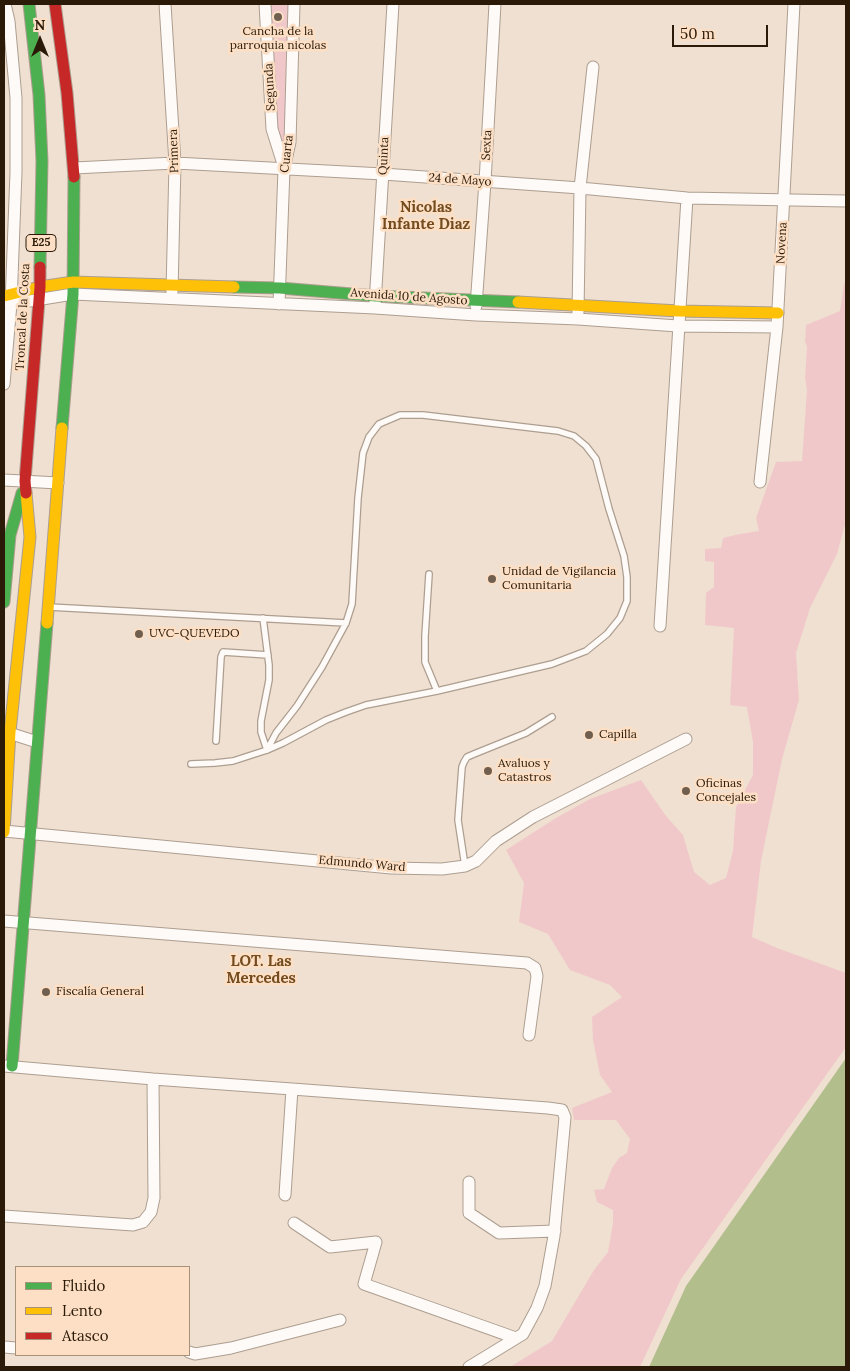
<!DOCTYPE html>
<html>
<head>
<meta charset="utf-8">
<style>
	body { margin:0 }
	#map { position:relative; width:850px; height:1371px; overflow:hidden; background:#efe0d1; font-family:Lora,serif }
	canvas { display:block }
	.frame { position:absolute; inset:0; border:5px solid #2b1a08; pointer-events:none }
	.legend { position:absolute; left:15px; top:1266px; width:175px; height:90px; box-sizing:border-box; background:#fcdfc4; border:1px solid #a89079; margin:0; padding:6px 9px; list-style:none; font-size:15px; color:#2b1a08 }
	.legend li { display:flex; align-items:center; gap:10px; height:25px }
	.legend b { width:25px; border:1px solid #a89079 }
	.north { position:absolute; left:15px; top:15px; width:50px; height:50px; -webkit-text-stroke:4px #fcdfc4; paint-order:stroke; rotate:0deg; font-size:14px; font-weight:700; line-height:20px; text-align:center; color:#2b1a08 }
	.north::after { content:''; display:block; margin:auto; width:18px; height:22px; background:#2b1a08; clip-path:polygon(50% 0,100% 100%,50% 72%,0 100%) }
	.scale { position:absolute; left:672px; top:25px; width:96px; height:22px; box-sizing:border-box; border:2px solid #2b1a08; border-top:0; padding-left:6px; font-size:15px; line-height:18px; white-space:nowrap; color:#2b1a08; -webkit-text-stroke:4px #fcdfc4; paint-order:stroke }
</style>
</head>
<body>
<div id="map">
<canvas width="850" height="1371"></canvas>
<div class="frame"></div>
<ul class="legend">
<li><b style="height:6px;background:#4caf50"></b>Fluido</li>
<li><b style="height:6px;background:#ffc107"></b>Lento</li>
<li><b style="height:6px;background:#c62828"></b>Atasco</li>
</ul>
<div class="north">N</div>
<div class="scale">50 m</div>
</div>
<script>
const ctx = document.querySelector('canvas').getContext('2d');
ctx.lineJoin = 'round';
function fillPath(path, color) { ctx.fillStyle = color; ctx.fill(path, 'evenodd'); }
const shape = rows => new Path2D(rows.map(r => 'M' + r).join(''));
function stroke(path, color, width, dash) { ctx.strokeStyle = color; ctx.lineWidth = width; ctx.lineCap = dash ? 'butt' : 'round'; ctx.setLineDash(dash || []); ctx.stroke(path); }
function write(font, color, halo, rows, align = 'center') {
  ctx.font = font + ' Lora,serif'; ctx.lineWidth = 5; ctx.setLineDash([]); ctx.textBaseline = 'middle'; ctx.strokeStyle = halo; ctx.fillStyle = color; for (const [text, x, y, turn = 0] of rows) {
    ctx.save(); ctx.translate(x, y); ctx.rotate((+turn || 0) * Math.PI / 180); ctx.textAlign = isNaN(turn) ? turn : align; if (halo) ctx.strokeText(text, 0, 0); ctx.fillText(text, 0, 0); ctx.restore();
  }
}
const green = shape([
	[266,4,290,4,290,30,266,30],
	[270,33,289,33,287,137,283,153,272,125],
	[846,280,846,521,837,554,810,608,796,653,799,700,782,759,761,861,752,937,777,948,846,973,846,1047,681,1279,640,1367,510,1367,552,1341,594,1270,608,1252,613,1223,613,1210,597,1202,594,1190,604,1189,612,1168,619,1158,627,1153,630,1139,616,1120,574,1120,572,1108,612,1092,600,1075,593,1040,592,1017,622,997,610,985,570,970,548,934,519,922,524,883,506,850,556,818,590,799,641,780,666,816,683,835,694,872,710,885,726,878,733,851,736,807,753,775,753,742,747,707,730,705,734,628,705,625,706,593,714,587,714,562,705,561,705,549,721,548,723,538,740,534,759,531,756,518,776,462,802,461,807,390,805,378,807,347,805,341,806,325,840,311,844,284]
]);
const water = shape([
	[846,1058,846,1367,649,1367,686,1286]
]);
const lane = shape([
	[429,574,425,636,425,662,437,691],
	[49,607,346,623],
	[263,618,269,665,269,680,261,721,261,732,267,750],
	[216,741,221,657,223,652,268,655],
	[191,764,215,763,233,761,267,750,283,743,326,720,346,712,366,705,437,691,552,664,586,651,607,634,620,618,627,601,627,577,624,556,609,509,596,459,586,446,574,436,558,431,423,415,400,415,379,424,369,437,363,453,358,498,352,604,346,623,322,667,297,706,276,733,267,750],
	[465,866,458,820,462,767,464,762,467,757,474,754,526,733,552,717]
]);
const street = shape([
	[165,4,175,163,172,292],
	[265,4,272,129,284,167],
	[74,168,175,163,383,174,580,188,687,198,846,201],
	[4,303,11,304,73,294,375,308,476,315,578,319,678,326,777,327],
	[279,304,284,169,290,142,294,4],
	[375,304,393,4],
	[476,306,485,182,495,4],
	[578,313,580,188,593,67],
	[4,384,11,304,16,172,16,98,9,21,5,4],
	[4,480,58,483],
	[760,482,777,327,794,4],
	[660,626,687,198],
	[6,732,37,742],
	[4,831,391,868,442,869,465,866,476,861,496,841,533,817,686,739],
	[4,921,527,963,535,968,537,976,529,1035],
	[4,1066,153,1079],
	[292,1089,548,1108,562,1110,565,1117,554,1236,545,1286,537,1308,523,1334,469,1367],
	[469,1182,469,1213,499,1233,555,1231],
	[4,1216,133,1225,143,1222,151,1212,154,1198,153,1079,292,1089,285,1195],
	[294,1223,330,1247,376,1242,364,1284,516,1338],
	[4,1347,16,1348],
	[189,1352,195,1354,231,1348,340,1320]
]);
const fast = shape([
	[29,4,39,95,42,161,40,267],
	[234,287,280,288,376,296,518,302],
	[62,428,73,294,74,177],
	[4,602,10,535,22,493],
	[12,1066,47,623]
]);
const slow = shape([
	[4,296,40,287,73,282,234,287],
	[518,302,679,311,778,313],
	[47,623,62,428],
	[4,832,10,732,30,537,26,493]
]);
const jam = shape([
	[55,4,67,93,74,177],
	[26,493,25,481,40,287,40,267]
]);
const markers = [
	[278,17,5,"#705f4e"],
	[492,579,5,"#705f4e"],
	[139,634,5,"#705f4e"],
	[589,735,5,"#705f4e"],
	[488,771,5,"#705f4e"],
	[686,791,5,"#705f4e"],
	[46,992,5,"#705f4e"]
];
const shields = [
	[41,243,30]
];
const shieldNames = [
	["E25",41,243]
];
const poiNames = [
	["Cancha de la",278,32,"center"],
	["parroquia nicolas",278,46,"center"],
	["Unidad de Vigilancia",502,572],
	["Comunitaria",502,586],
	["UVC-QUEVEDO",149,634],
	["Capilla",599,735],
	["Avaluos y",498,764],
	["Catastros",498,778],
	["Oficinas",696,784],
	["Concejales",696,798],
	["Fiscalía General",56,992]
];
const streetNames = [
	["Segunda",270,87,-93],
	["Sexta",487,145,-87],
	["Primera",174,151,-92],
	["Cuarta",287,154,-83],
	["Quinta",384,156,-87],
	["24 de Mayo",460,180,4],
	["Novena",782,243,-87],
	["Avenida 10 de Agosto",409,297,4],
	["Troncal de la Costa",23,317,-87],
	["Edmundo Ward",362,864,5]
];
const quarterNames = [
	["Nicolas",426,208],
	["Infante Diaz",426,225],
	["LOT. Las",261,962],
	["Mercedes",261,979]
];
fillPath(green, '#f1c8c9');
fillPath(water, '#b3be8d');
stroke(lane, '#ad9e90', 8);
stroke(street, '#ad9e90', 13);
stroke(fast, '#ad9e90', 13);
stroke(slow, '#ad9e90', 13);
stroke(jam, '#ad9e90', 13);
stroke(lane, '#fdfaf8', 5.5);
stroke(street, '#fdfaf8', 11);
stroke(fast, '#4caf50', 11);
stroke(slow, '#ffc107', 11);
stroke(jam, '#c62828', 11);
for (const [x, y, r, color] of markers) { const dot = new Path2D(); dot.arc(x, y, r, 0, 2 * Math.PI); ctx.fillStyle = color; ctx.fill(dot); stroke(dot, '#fcdfc4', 2); }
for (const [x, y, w] of shields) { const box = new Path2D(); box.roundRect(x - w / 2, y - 8.5, w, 17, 4); ctx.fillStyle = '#fcdfc4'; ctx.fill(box); stroke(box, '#2b1a08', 1); }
write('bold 11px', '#2b1a08', null, shieldNames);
write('12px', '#2b1a08', '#fcdfc4', poiNames, 'left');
write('12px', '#2b1a08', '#fcdfc4', streetNames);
write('bold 15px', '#734b1f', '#fcdfc4', quarterNames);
</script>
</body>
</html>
